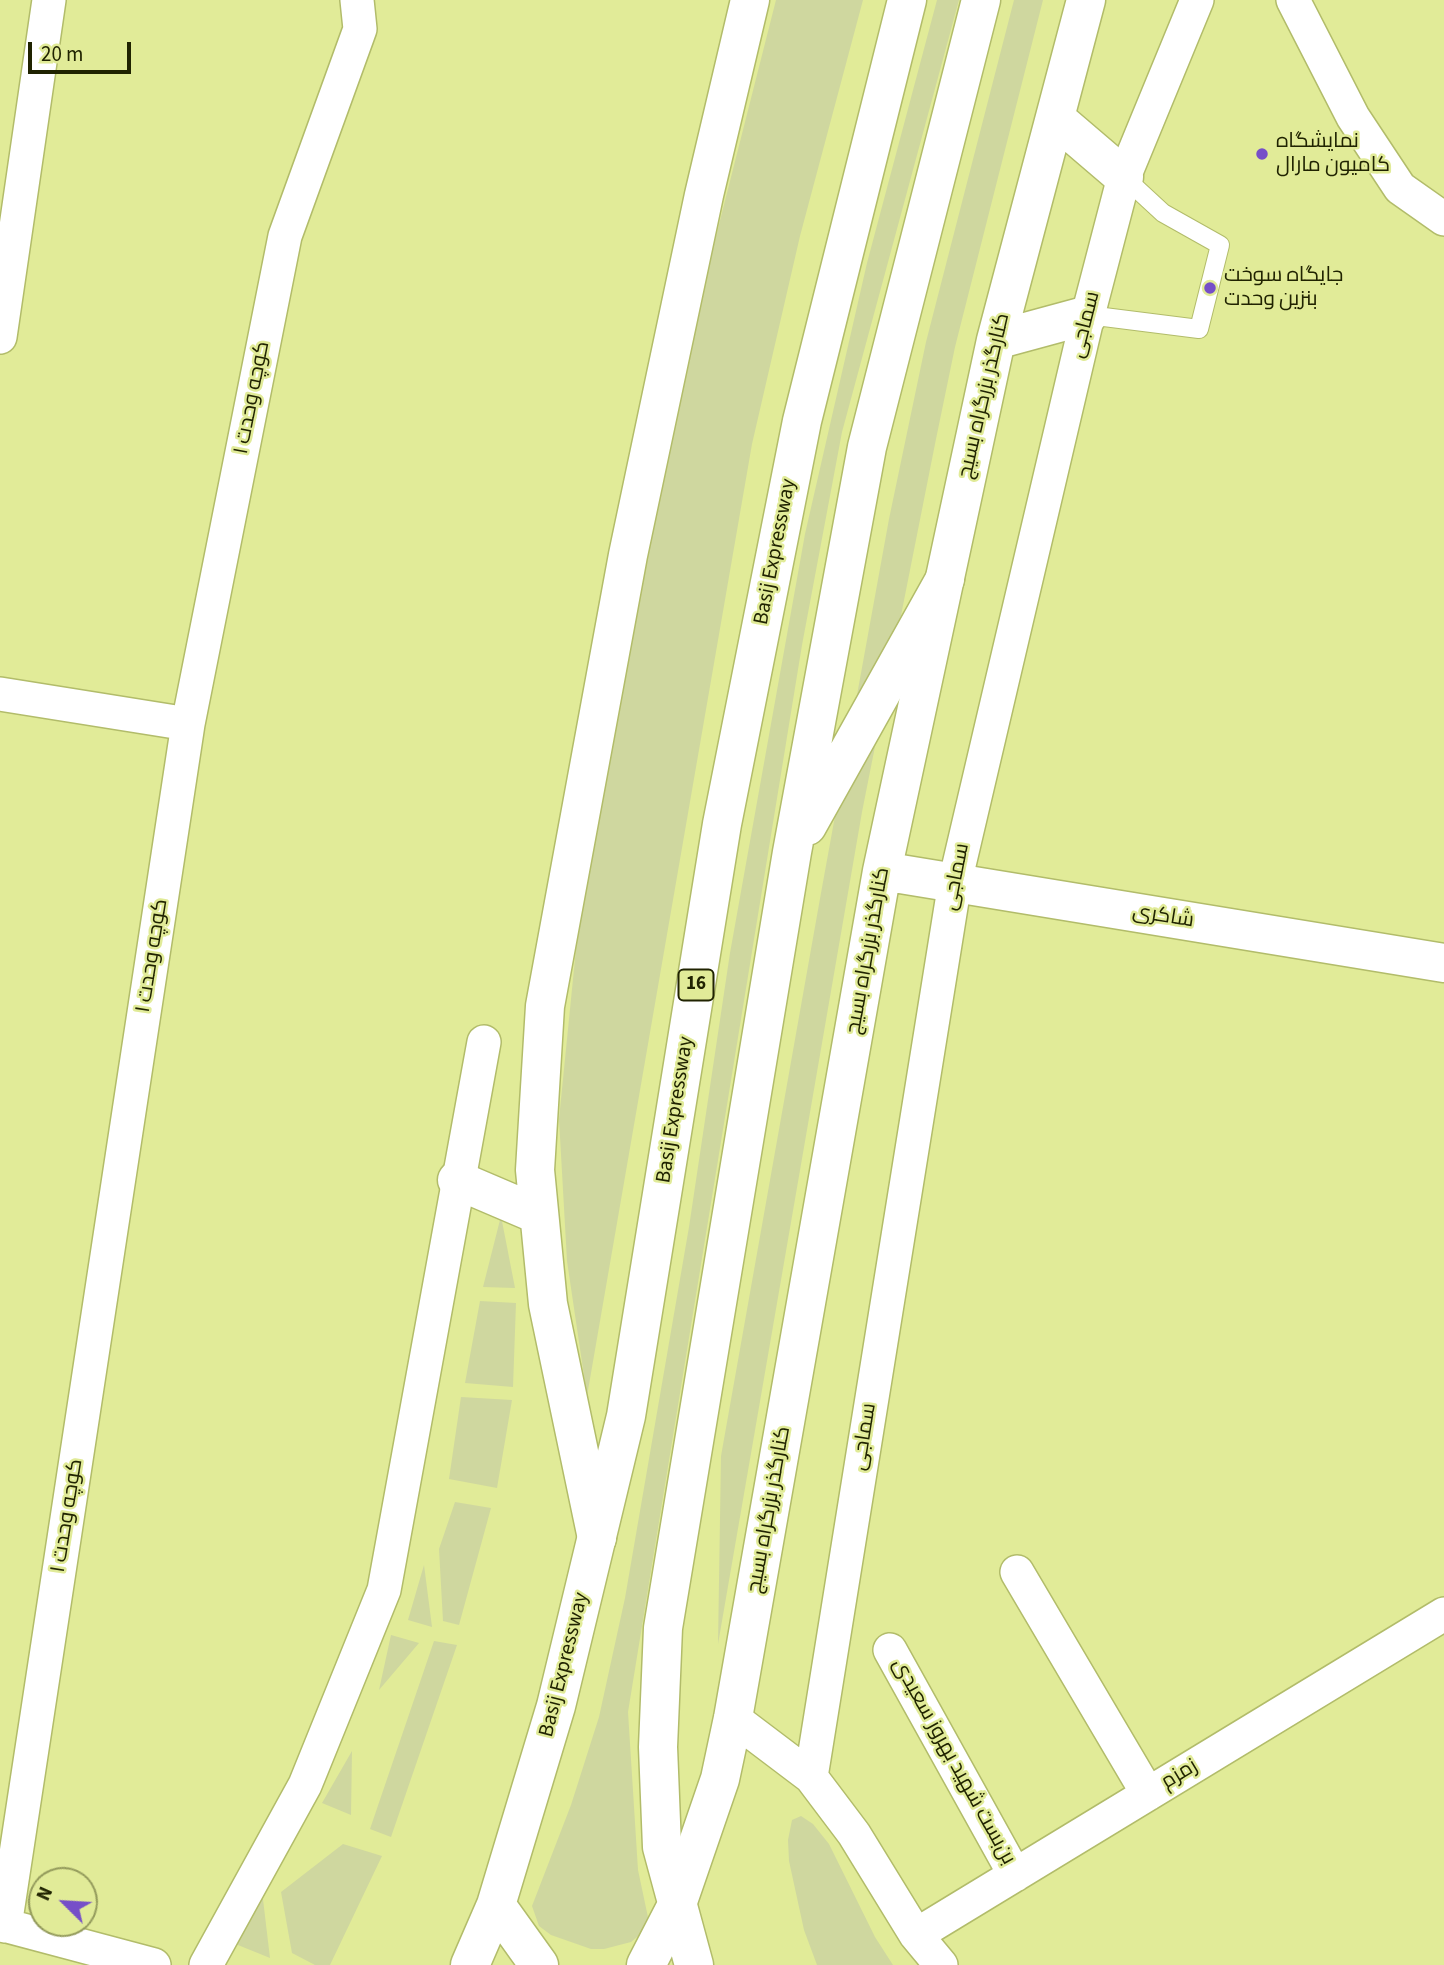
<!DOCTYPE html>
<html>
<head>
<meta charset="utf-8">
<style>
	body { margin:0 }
	#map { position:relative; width:1444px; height:1965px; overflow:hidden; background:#e1eb98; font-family:"Source Sans 3",sans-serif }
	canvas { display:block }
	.north { position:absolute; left:28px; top:1867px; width:70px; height:70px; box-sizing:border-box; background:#e1eb98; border:2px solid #949b5c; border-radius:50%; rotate:294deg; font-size:19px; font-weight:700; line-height:28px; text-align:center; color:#202301 }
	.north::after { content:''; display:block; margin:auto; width:24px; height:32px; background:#764fc8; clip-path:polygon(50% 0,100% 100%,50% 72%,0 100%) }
	.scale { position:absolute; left:28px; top:42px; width:103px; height:32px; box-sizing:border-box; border:4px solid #202301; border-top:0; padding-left:9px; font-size:21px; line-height:24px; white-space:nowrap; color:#202301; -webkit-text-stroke:5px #e1eb98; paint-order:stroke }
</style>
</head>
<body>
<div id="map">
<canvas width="1444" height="1965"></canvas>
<div class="north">N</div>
<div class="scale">20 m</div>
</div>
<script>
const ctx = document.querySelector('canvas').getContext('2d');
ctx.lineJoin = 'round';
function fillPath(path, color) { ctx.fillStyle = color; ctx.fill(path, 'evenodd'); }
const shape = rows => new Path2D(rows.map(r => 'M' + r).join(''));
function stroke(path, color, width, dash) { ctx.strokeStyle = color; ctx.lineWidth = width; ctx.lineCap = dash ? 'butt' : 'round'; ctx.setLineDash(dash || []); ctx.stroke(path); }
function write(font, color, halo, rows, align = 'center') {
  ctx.font = font + ' "Source Sans 3",Cairo,sans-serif'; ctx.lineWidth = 5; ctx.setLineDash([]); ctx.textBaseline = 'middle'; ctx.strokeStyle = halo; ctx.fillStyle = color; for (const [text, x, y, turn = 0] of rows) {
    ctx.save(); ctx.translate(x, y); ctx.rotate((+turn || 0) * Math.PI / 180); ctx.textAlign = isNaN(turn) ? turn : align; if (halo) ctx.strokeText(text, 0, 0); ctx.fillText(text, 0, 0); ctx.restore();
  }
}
const green = shape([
	[776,0,863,0,800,236,752,444,587,1396,567,1261,559,1119,579,919,623,659,713,248],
	[937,0,959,0,842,432,802,645,628,1712,638,1870,649,1922,642,1933,631,1942,604,1949,591,1949,551,1935,539,1926,532,1906,571,1805,599,1717,625,1598,689,1227,730,953,805,534,867,263],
	[1014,0,1043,0,955,347,936,439,862,812,718,1644,721,1456,821,893,889,519,926,342],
	[501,1216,515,1288,483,1287],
	[480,1301,516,1303,513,1387,465,1383],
	[461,1397,512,1400,497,1488,449,1479],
	[455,1502,491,1508,459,1625,443,1621,439,1549],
	[424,1565,432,1627,408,1620],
	[391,1635,419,1643,379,1690],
	[434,1641,457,1645,391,1837,370,1829],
	[352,1751,351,1815,322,1803],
	[801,1816,813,1824,829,1844,875,1937,893,1965,817,1965,804,1930,789,1861,788,1840,792,1820],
	[343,1844,382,1856,330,1965,315,1965,292,1953,281,1892],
	[262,1891,270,1958,233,1943]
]);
const service = shape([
	[1088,315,1199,329,1220,245,1163,213,1124,177]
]);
const minor = shape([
	[1293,0,1353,117,1400,188,1444,219],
	[0,337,49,0],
	[0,694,188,724],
	[1017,1572,1148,1794],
	[890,1650,1015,1875],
	[733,1718,811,1777,854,1834,916,1935,941,1965],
	[811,1777,955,882,1088,315,1124,177,1197,0],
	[0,1924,154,1965],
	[5,1926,188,724,285,236,360,29,357,0],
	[916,1935,1444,1614],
	[206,1965,305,1785,384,1590,484,1042]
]);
const tertiary = shape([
	[1055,118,1124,177],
	[996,340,1088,315],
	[882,871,1444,963],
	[457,1180,539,1215],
	[597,1538,548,1304,535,1170,545,1006,628,555,704,195,750,0],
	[676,1907,720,1779,733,1718,882,871,996,340,1086,0]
]);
const trunk = shape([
	[807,826,945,579],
	[496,1905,539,1965],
	[470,1965,496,1905,556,1706,626,1416,722,824,802,421,907,0],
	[646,1965,676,1907],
	[694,1965,662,1847,658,1747,663,1628,792,852,867,447,981,0]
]);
const markers = [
	[1262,154,7,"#764fc8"],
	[1210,288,7,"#764fc8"]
];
const shields = [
	[696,985,35]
];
const shieldNames = [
	["16",696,985]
];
const poiNames = [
	["نمایشگاه",1276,142],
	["کامیون مارال",1276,166],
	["جایگاه سوخت",1224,276],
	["بنزین وحدت",1224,300]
];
const streetNames = [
	["سماجی",1086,325,-76],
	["کنارگذر بزرگراه بسیج",985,396,-77],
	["کوچه وحدت ۱",253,398,-79],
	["Basij Expressway",776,552,-79],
	["سماجی",957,877,-79],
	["شاکری",1163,917,9],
	["کنارگذر بزرگراه بسیج",869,951,-80],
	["کوچه وحدت ۱",153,956,-81],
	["Basij Expressway",676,1110,-81],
	["سماجی",865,1437,-81],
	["کنارگذر بزرگراه بسیج",770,1510,-80],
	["کوچه وحدت ۱",68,1516,-81],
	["Basij Expressway",565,1665,-76],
	["بن‌بست شهید بهروز سعیدی",953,1762,61],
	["زمزم",1180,1775,-31]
];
fillPath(green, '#cfd79f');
stroke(service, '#b2bc6a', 20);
stroke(minor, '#b2bc6a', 36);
stroke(tertiary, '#b2bc6a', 41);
stroke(trunk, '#b2bc6a', 41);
stroke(service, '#fff', 18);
stroke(minor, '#fff', 33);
stroke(tertiary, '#fff', 38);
stroke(trunk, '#fff', 38);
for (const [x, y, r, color] of markers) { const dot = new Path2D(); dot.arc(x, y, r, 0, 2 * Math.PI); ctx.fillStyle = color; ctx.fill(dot); stroke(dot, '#e1eb98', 2.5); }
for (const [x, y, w] of shields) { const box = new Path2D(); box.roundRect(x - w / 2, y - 15.5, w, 31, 5); ctx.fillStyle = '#e1eb98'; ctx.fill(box); stroke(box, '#202301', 2); }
write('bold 19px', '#202301', null, shieldNames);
write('21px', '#202301', '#e1eb98', poiNames, 'left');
write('21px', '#202301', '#e1eb98', streetNames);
</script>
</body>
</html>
